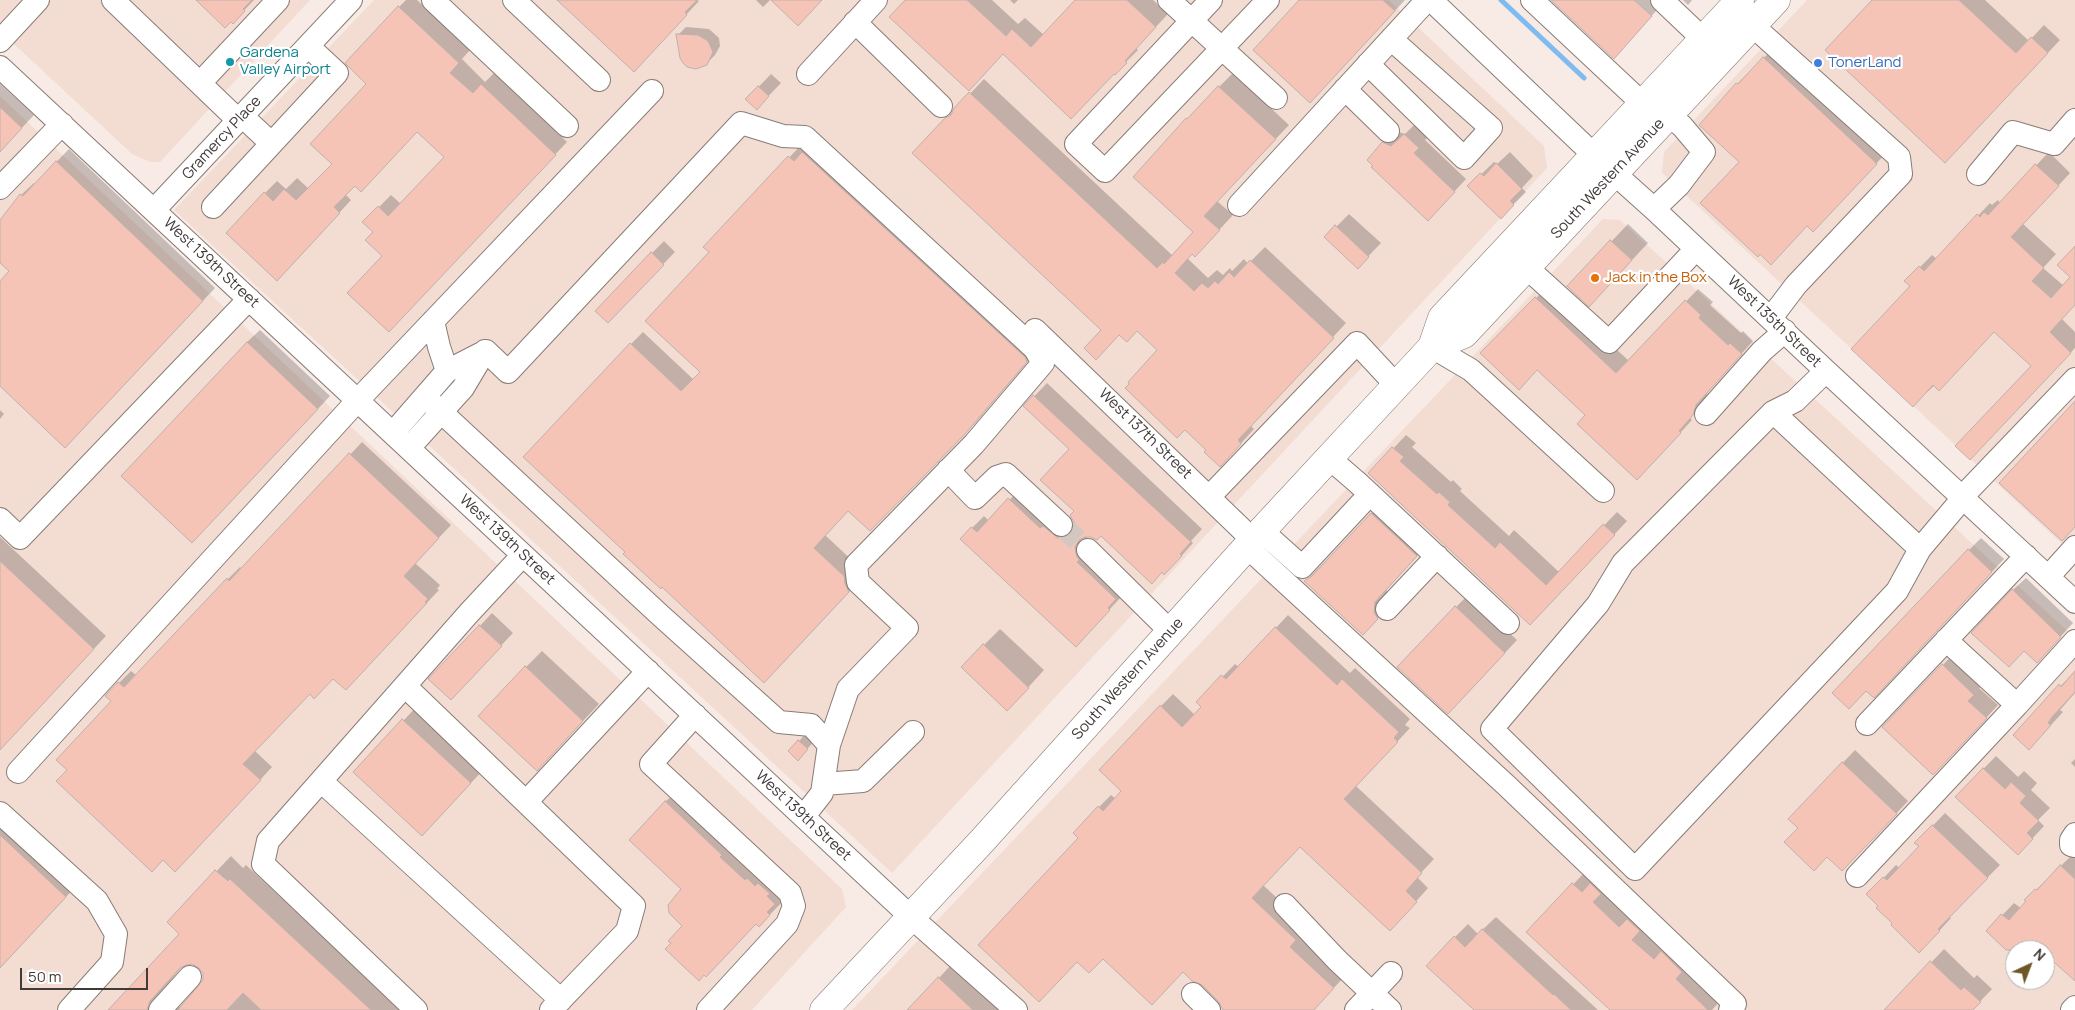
<!DOCTYPE html>
<html>
<head>
<meta charset="utf-8">
<style>
	body { margin:0 }
	#map { position:relative; width:2075px; height:1010px; overflow:hidden; background:#f8eae4; font-family:Manrope,sans-serif }
	canvas { display:block }
	.north { position:absolute; left:2005px; top:940px; width:50px; height:50px; box-sizing:border-box; background:#fff; border:1px solid #b3b0af; border-radius:50%; rotate:43deg; font-size:14px; font-weight:700; line-height:20px; text-align:center; color:#403a38 }
	.north::after { content:''; display:block; margin:auto; width:18px; height:22px; background:#6e5626; clip-path:polygon(50% 0,100% 100%,50% 72%,0 100%) }
	.scale { position:absolute; left:20px; top:968px; width:128px; height:22px; box-sizing:border-box; border:2px solid #403a38; border-top:0; padding-left:6px; font-size:15px; line-height:18px; white-space:nowrap; color:#403a38; -webkit-text-stroke:4px #fff; paint-order:stroke }
</style>
</head>
<body>
<div id="map">
<canvas width="2075" height="1010"></canvas>
<div class="north">N</div>
<div class="scale">50 m</div>
</div>
<script>
const ctx = document.querySelector('canvas').getContext('2d');
ctx.lineJoin = 'round';
function fillPath(path, color) { ctx.fillStyle = color; ctx.fill(path, 'evenodd'); }
const shape = rows => new Path2D(rows.map(r => 'M' + r).join(''));
function stroke(path, color, width, dash) { ctx.strokeStyle = color; ctx.lineWidth = width; ctx.lineCap = dash ? 'butt' : 'round'; ctx.setLineDash(dash || []); ctx.stroke(path); }
function write(font, color, halo, rows, align = 'center') {
  ctx.font = font + ' Manrope,sans-serif'; ctx.lineWidth = 4.5; ctx.setLineDash([]); ctx.textBaseline = 'middle'; ctx.strokeStyle = halo; ctx.fillStyle = color; for (const [text, x, y, turn = 0] of rows) {
    ctx.save(); ctx.translate(x, y); ctx.rotate((+turn || 0) * Math.PI / 180); ctx.textAlign = isNaN(turn) ? turn : align; if (halo) ctx.strokeText(text, 0, 0); ctx.fillText(text, 0, 0); ctx.restore();
  }
}
const built = shape([
	[0,0,310,0,160,162,150,162,132,154,0,31],
	[374,0,1389,0,1544,146,1547,168,892,873,174,210],
	[1807,0,2075,0,2075,556,1662,173,1664,152],
	[0,96,842,889,846,907,752,1010,0,1010],
	[1603,219,1620,220,2075,638,2075,1010,852,1010],
	[2015,950,2045,950,2045,980,2015,980]
]);
const shadow = shape([
	[198,0,254,0,233,22],
	[406,0,417,0,470,50,462,59,485,82,494,73,567,142,401,318,384,256,375,232,364,222,391,195,401,204,446,157,418,131,345,194,351,200,290,267,265,193,277,181,286,189,297,178,309,189,334,164,399,7],
	[562,0,697,0,699,1,646,58],
	[756,0,770,0,763,7],
	[906,0,992,0,1018,24,1025,18,1044,35,1077,0,1153,0,1168,14,1136,48,1138,50,1115,73,1003,53],
	[1010,0,1018,0,1014,4],
	[1301,0,1405,0,1322,89],
	[1553,0,1660,0,1663,3,1626,45],
	[1683,0,1692,0,1688,5],
	[1874,0,1985,0,2029,41,2044,25,2060,40,1958,149],
	[686,27,709,29,719,38,720,46,715,55,706,64,678,35],
	[1776,46,1888,151,1825,218,1741,162,1737,84],
	[1233,73,1289,125,1217,201,1233,215,1195,256,1192,253,1187,258,1208,278,1217,270,1223,275,1230,268,1232,271,1244,259,1248,264,1265,247,1346,323,1251,426,1254,429,1234,451,1208,450,1131,383,1159,350,1138,330,1120,334,1103,330,945,120,984,79,1172,255,1194,232,1175,131],
	[771,74,781,83,757,108,747,99],
	[0,84,34,115,0,151],
	[1417,122,1430,135,1425,140,1466,179,1440,207,1383,143,1396,131,1405,134],
	[802,144,1039,348,977,421,870,530,849,509,825,535,856,564,861,579,777,669,627,552,631,344,643,332,694,380,702,372,710,252,705,247],
	[69,149,215,288,78,434,0,385,0,283,11,271,0,261,0,222,21,195,34,183,35,184],
	[1510,152,1533,176,1522,188,1526,192,1501,217,1469,186,1494,162,1497,164],
	[2049,152,2070,173,2023,224,2056,254,2043,268,2064,286,2072,277,2075,248,2075,304,2062,319,2075,332,2075,348,1982,446,2032,366,1995,331,1926,393,1911,286,1920,267,1932,255,1937,259,1990,203,1992,205,1998,200,2000,203],
	[1349,214,1381,243,1358,267,1326,237],
	[1628,224,1648,243,1606,288,1569,286],
	[664,241,675,252,608,321,652,253],
	[1548,286,1629,361,1698,289,1713,302,1710,305,1741,333,1743,331,1753,341,1708,391,1705,401,1690,418,1692,420,1650,466,1587,415,1538,369,1482,353],
	[260,330,330,396,205,529,247,342],
	[1047,383,1202,529,1191,541,1193,543,1177,561,1101,535,1087,536,1087,541,1121,597,1088,633,972,528,984,516,989,521,1022,487,1071,526,1075,526,1071,449,1025,406],
	[0,410,4,414,0,419],
	[1406,435,1416,443,1412,447,1451,482,1453,480,1462,489,1460,491,1509,536,1514,530,1559,572,1617,512,1627,521,1543,610,1370,473],
	[362,442,451,525,415,563,440,585,437,589,439,590,358,676,333,677,310,693,255,751,272,767,188,858,69,770,113,701,119,683,131,671,137,676,228,579,240,567,242,569],
	[1384,501,1429,543,1387,589,1386,599,1390,605,1375,621,1306,581],
	[0,537,106,636,0,749],
	[1981,538,2004,559,1886,684,1969,550],
	[2026,578,2073,623,2049,649,2024,650,2013,590],
	[1468,595,1517,640,1461,700,1456,607],
	[492,613,513,633,463,686,430,679],
	[1288,615,1350,673,1355,668,1410,719,1405,725,1410,728,1356,786,1434,859,1417,877,1428,888,1402,917,1300,845,1263,885,1308,927,1346,975,1313,1010,1225,1010,1219,1000,1080,838,1099,807,1111,795,1116,799,1123,791,1161,706,1173,694,1195,715,1203,707,1198,702,1235,664,1239,667],
	[1000,629,1044,670,1024,692,984,645],
	[542,651,599,704,553,753,526,667],
	[1955,652,1985,682,1979,688,1998,705,1946,761,1943,665],
	[2075,671,2075,693,2060,710,2063,712,2041,736,2014,735],
	[420,703,487,766,438,818,355,772],
	[811,728,819,736,798,759,799,741],
	[1855,750,1908,801,1855,857,1799,828,1789,819],
	[1996,756,2018,777,2024,771,2037,783,2031,790,2050,808,2038,820,2044,826,2030,841,1957,796],
	[2075,759,2075,767,2071,763],
	[682,786,786,898,759,926,756,923,684,926,683,889,665,802],
	[0,811,78,884,0,968],
	[1945,813,2000,865,1949,916,1951,918,1932,939,1894,923,1868,894,1896,865,1900,868,1920,846,1916,843],
	[2073,854,2075,856,2075,979,2045,953,2045,950,2015,950,2015,956,1987,931,2014,903,2021,908,2036,890],
	[231,856,243,868,246,865,401,1010,110,1010,181,934,168,922],
	[193,963,200,967,204,973,204,980,183,1006,173,1009,162,998,162,991,184,964],
	[1585,872,1722,999,1712,1010,1617,1010,1528,932],
	[1496,917,1598,1010,1476,1010,1455,937,1468,924,1478,934],
	[1944,949,1974,978,1977,975,1992,989,1972,1010,1886,1010],
	[951,965,999,1010,909,1010]
]);
const stream = shape([
	[1501,0,1584,78]
]);
const building = shape([
	[196,0,252,0,243,9,245,11,233,24,231,22,225,28,196,0],
	[557,0,697,0,685,12,687,15,634,72,557,0],
	[771,0,822,0,798,26,771,0],
	[905,0,967,0,1006,36,1012,29,1031,47,1075,0,1127,0,1156,27,1125,61,1127,63,1115,75,1114,74,1071,119,1003,54,969,91,889,17,905,0],
	[1299,0,1383,0,1395,11,1310,103,1253,50,1299,0],
	[1551,0,1634,0,1652,16,1614,59,1551,0],
	[1872,0,1959,0,2016,53,2031,37,2048,53,1945,163,1825,50,1872,0],
	[398,6,459,63,450,73,473,93,481,84,556,155,389,332,347,293,382,256,365,240,373,232,362,222,378,206,388,216,444,157,417,132,361,192,355,186,334,207,340,213,277,281,226,233,264,192,273,201,284,189,296,200,332,164,310,144,366,84,345,63,398,6],
	[676,34,698,35,708,41,713,52,707,65,696,69,687,67,683,63,680,58,676,34],
	[1763,57,1877,164,1813,232,1807,226,1771,265,1760,254,1758,257,1700,203,1739,162,1699,125,1736,83,1738,84,1763,57],
	[758,86,769,96,757,110,745,99,758,86],
	[1218,86,1276,139,1204,216,1220,230,1195,257,1192,254,1175,273,1194,291,1202,283,1208,288,1215,281,1218,284,1229,272,1234,277,1250,260,1334,338,1238,440,1241,444,1220,467,1204,452,1206,450,1185,430,1177,438,1125,388,1129,384,1128,382,1157,350,1137,331,1127,342,1119,335,1096,360,1084,348,1101,330,912,153,944,119,951,115,954,108,969,92,1157,268,1163,262,1164,264,1193,232,1133,177,1186,118,1187,119,1218,86],
	[0,107,22,128,0,152,0,107],
	[1404,134,1419,148,1414,153,1455,192,1428,221,1371,167,1373,166,1367,160,1382,142,1391,146,1404,134],
	[802,152,1025,357,1027,362,964,435,870,531,848,511,814,548,844,576,845,584,849,592,764,683,662,587,661,589,623,554,625,552,523,457,630,343,681,391,700,372,645,321,709,252,703,247,788,156,794,161,802,152],
	[56,161,203,301,65,448,0,386,0,281,9,271,0,263,0,220,20,194,23,196,56,161],
	[1496,163,1522,189,1510,201,1514,205,1501,219,1467,186,1480,173,1484,176,1496,163],
	[2035,164,2059,186,2011,237,2044,268,2032,281,2051,298,2070,277,2057,265,2075,246,2075,305,2050,332,2071,353,1970,460,1955,446,2031,366,1994,332,1939,391,1933,385,1913,407,1851,349,1910,286,1904,281,1919,266,1924,271,1977,214,1980,217,1984,212,1988,215,2035,164],
	[1335,225,1369,257,1358,269,1324,237,1335,225],
	[1610,240,1632,260,1589,307,1567,286,1610,240],
	[651,252,664,265,608,323,595,311,651,252],
	[1535,297,1616,373,1685,300,1701,315,1699,318,1728,345,1730,343,1742,354,1696,405,1693,415,1679,431,1681,433,1637,480,1577,424,1585,415,1537,370,1519,390,1480,353,1535,297],
	[247,342,318,409,192,543,121,476,247,342],
	[1033,395,1191,542,1180,554,1182,556,1164,575,1162,572,1152,584,1101,536,1097,540,1091,537,1085,537,1079,540,1075,547,1076,554,1079,560,1077,562,1116,599,1108,608,1110,610,1076,647,960,539,971,527,977,532,1008,498,1040,528,1043,526,1058,538,1065,537,1071,534,1074,528,1074,522,1070,515,1074,511,1040,480,1069,449,1023,406,1033,395],
	[2075,401,2075,527,2062,541,1999,483,2075,401],
	[1392,447,1404,457,1400,461,1437,494,1439,492,1450,502,1448,505,1495,548,1500,542,1546,585,1603,524,1615,535,1530,625,1368,473,1392,447],
	[349,453,439,538,404,576,428,599,425,602,427,603,346,690,333,679,314,699,310,694,243,764,261,780,175,872,163,860,152,872,56,781,67,770,56,760,111,701,105,696,118,682,124,687,227,578,229,581,349,453],
	[1371,513,1417,556,1375,602,1374,612,1378,619,1363,635,1304,581,1312,576,1371,513],
	[1968,549,1992,572,1874,698,1866,691,1849,709,1832,693,1968,549],
	[0,561,94,649,0,750,0,561],
	[2012,589,2061,637,2037,663,2024,651,2009,667,1971,633,2012,589],
	[1455,606,1505,653,1448,714,1397,667,1455,606],
	[479,625,502,646,451,700,428,679,479,625],
	[1275,627,1337,685,1342,679,1399,732,1394,738,1398,742,1344,799,1422,873,1406,891,1417,902,1390,931,1300,847,1252,898,1296,940,1290,947,1334,988,1314,1010,1223,1010,1218,1001,1202,985,1192,981,1183,972,1152,1005,1103,959,1089,973,1077,962,1039,1002,978,945,1078,838,1073,833,1098,806,1103,811,1121,791,1099,770,1160,705,1182,727,1201,707,1196,702,1221,675,1226,679,1275,627],
	[983,644,1029,688,1007,711,961,667,983,644],
	[1942,664,1974,695,1968,701,1987,718,1933,775,1882,727,1942,664],
	[525,666,583,721,537,771,478,716,525,666],
	[2075,671,2075,692,2052,717,2048,723,2051,725,2029,750,2013,735,2059,684,2061,687,2075,671],
	[402,719,471,783,422,836,353,772,402,719],
	[798,740,808,749,798,761,788,751,798,740],
	[1842,762,1897,814,1842,871,1827,857,1814,871,1784,842,1798,828,1788,819,1842,762],
	[1983,768,2005,789,2011,782,2026,796,2020,803,2039,821,2027,833,2033,839,2018,855,1955,797,1983,768],
	[665,801,722,855,720,857,745,880,747,878,755,886,758,883,770,894,767,896,775,904,767,912,770,915,759,927,756,924,706,977,704,975,699,981,665,949,671,943,668,941,682,926,669,913,668,905,681,889,629,840,665,801],
	[1932,825,1988,878,1938,929,1940,931,1919,953,1891,925,1892,923,1876,908,1878,906,1866,894,1883,877,1887,880,1919,846,1914,843,1932,825],
	[0,835,66,897,0,968,0,835],
	[2060,865,2075,879,2075,981,2045,954,2045,950,2006,950,1986,931,2001,914,2009,920,2026,901,2024,900,2035,889,2037,890,2060,865],
	[215,870,228,881,230,879,371,1010,261,1010,243,993,227,1010,178,1010,203,980,203,973,199,968,192,964,186,965,180,968,150,1001,147,1010,108,1010,179,934,167,922,215,870],
	[1572,883,1582,892,1590,883,1601,894,1593,902,1619,927,1627,919,1640,931,1632,940,1654,959,1661,951,1682,972,1676,979,1708,1010,1610,1010,1526,932,1572,883],
	[1482,929,1553,995,1554,994,1571,1010,1474,1010,1426,966,1454,936,1465,947,1482,929],
	[1930,961,1961,990,1964,987,1981,1002,1973,1010,1884,1010,1930,961],
	[938,977,973,1010,907,1010,938,977]
]);
const minorTunnel = shape([
	[1061,525,1088,550]
]);
const minor = shape([
	[113,0,238,120],
	[433,0,567,126],
	[514,0,599,80],
	[1169,0,1276,98],
	[1211,0,1076,144,1105,171,1268,0],
	[1431,0,1595,156,1654,209,1826,371,2075,602],
	[1532,0,1643,104],
	[1662,0,1703,39],
	[855,22,941,106],
	[1753,26,1899,157,1901,174,1796,285,1771,318],
	[0,41,38,0],
	[1368,64,1464,158,1491,128,1391,39],
	[0,67,911,917,1016,1010],
	[808,74,876,0],
	[200,83,278,0],
	[1345,89,1388,131],
	[242,116,271,143],
	[1978,174,2013,132,2054,144,2075,120],
	[0,188,62,124],
	[1239,205,1427,0],
	[213,207,337,73,308,46],
	[1654,209,1679,185,1704,152,1682,126,1668,115],
	[154,210,351,0],
	[1526,267,1609,342,1696,249],
	[433,321,439,347,447,371],
	[1035,330,1253,540],
	[1432,347,1471,370,1603,491],
	[486,351,508,372,741,123,783,136,805,137,1035,349,1043,363,974,444,856,565,858,582,907,628,848,689,829,745],
	[1826,371,1795,401,1773,412,1623,563,1598,604,1492,729,1635,869,1897,591,1920,549,1963,498],
	[425,397,660,615,779,722,811,725,829,745,822,793,804,816],
	[1773,412,1920,549],
	[1706,414,1762,351,1785,331],
	[393,433,447,371,486,351],
	[409,448,463,388,485,351],
	[1329,458,1358,483,1508,623],
	[948,470,975,498,997,477,1006,474,1061,525],
	[1210,496,1357,343,1397,386],
	[1962,497,2075,379],
	[0,519,20,538,249,299],
	[1262,531,1302,567,1370,494],
	[1247,547,1506,785,1735,1004,1730,1010],
	[1088,550,1171,632],
	[2048,577,2075,547],
	[1387,609,1437,556],
	[1946,640,2017,705,2075,641],
	[405,686,634,906,627,931,551,1010],
	[695,715,651,764,790,893,794,906,787,924,708,1010],
	[1867,724,2026,556],
	[18,772,358,400,652,91],
	[321,781,561,1000],
	[824,784,863,781,913,732],
	[526,802,648,671],
	[0,813,97,901,116,934,112,962,69,1010],
	[2075,834,2071,840,2071,845,2075,846],
	[1857,876,2017,705],
	[1285,905,1337,960,1390,1010],
	[1193,994,1209,1010],
	[160,1010,190,977],
	[416,1010,263,864,268,841,469,613,523,555],
	[1356,1010,1391,973],
	[2072,1010,2075,1007]
]);
const major = shape([
	[1432,347,1464,334,1776,0],
	[824,1010,982,841,1253,540,1432,347,1442,318,1740,0]
]);
const markers = [
	[230,62,5,"#0f9aa8"],
	[1818,63,5,"#3f7fe0"],
	[1595,278,5,"#e8710a"]
];
const cultureNames = [
	["Gardena",240,53],
	["Valley Airport",240,70]
];
const shopNames = [
	["TonerLand",1828,63]
];
const streetNames = [
	["Gramercy Place",222,138,-47],
	["South Western Avenue",1608,179,-47],
	["West 139th Street",211,263,43],
	["West 135th Street",1774,322,44],
	["West 137th Street",1145,434,44],
	["West 139th Street",507,540,43],
	["South Western Avenue",1128,679,-48],
	["West 139th Street",803,816,43]
];
const foodNames = [
	["Jack in the Box",1605,278]
];
fillPath(built, '#f3ddd3');
fillPath(shadow, '#0003');
stroke(stream, '#7dbbf0', 5);
fillPath(building, '#f5c4b6');
stroke(building, '#c0b1ad', 1);
stroke(minorTunnel, '#d3c7c2', 22, [22, 11]);
stroke(minor, '#897c76', 24);
stroke(major, '#897c76', 29);
stroke(minor, '#fff', 22);
stroke(major, '#fff', 28);
for (const [x, y, r, color] of markers) { const dot = new Path2D(); dot.arc(x, y, r, 0, 2 * Math.PI); ctx.fillStyle = color; ctx.fill(dot); stroke(dot, '#fff', 2); }
write('15px', '#0d838f', '#fff', cultureNames, 'left');
write('15px', '#366cbe', '#fff', shopNames, 'left');
write('15px', '#403a38', '#fff', streetNames);
write('15px', '#c56008', '#fff', foodNames, 'left');
</script>
</body>
</html>
